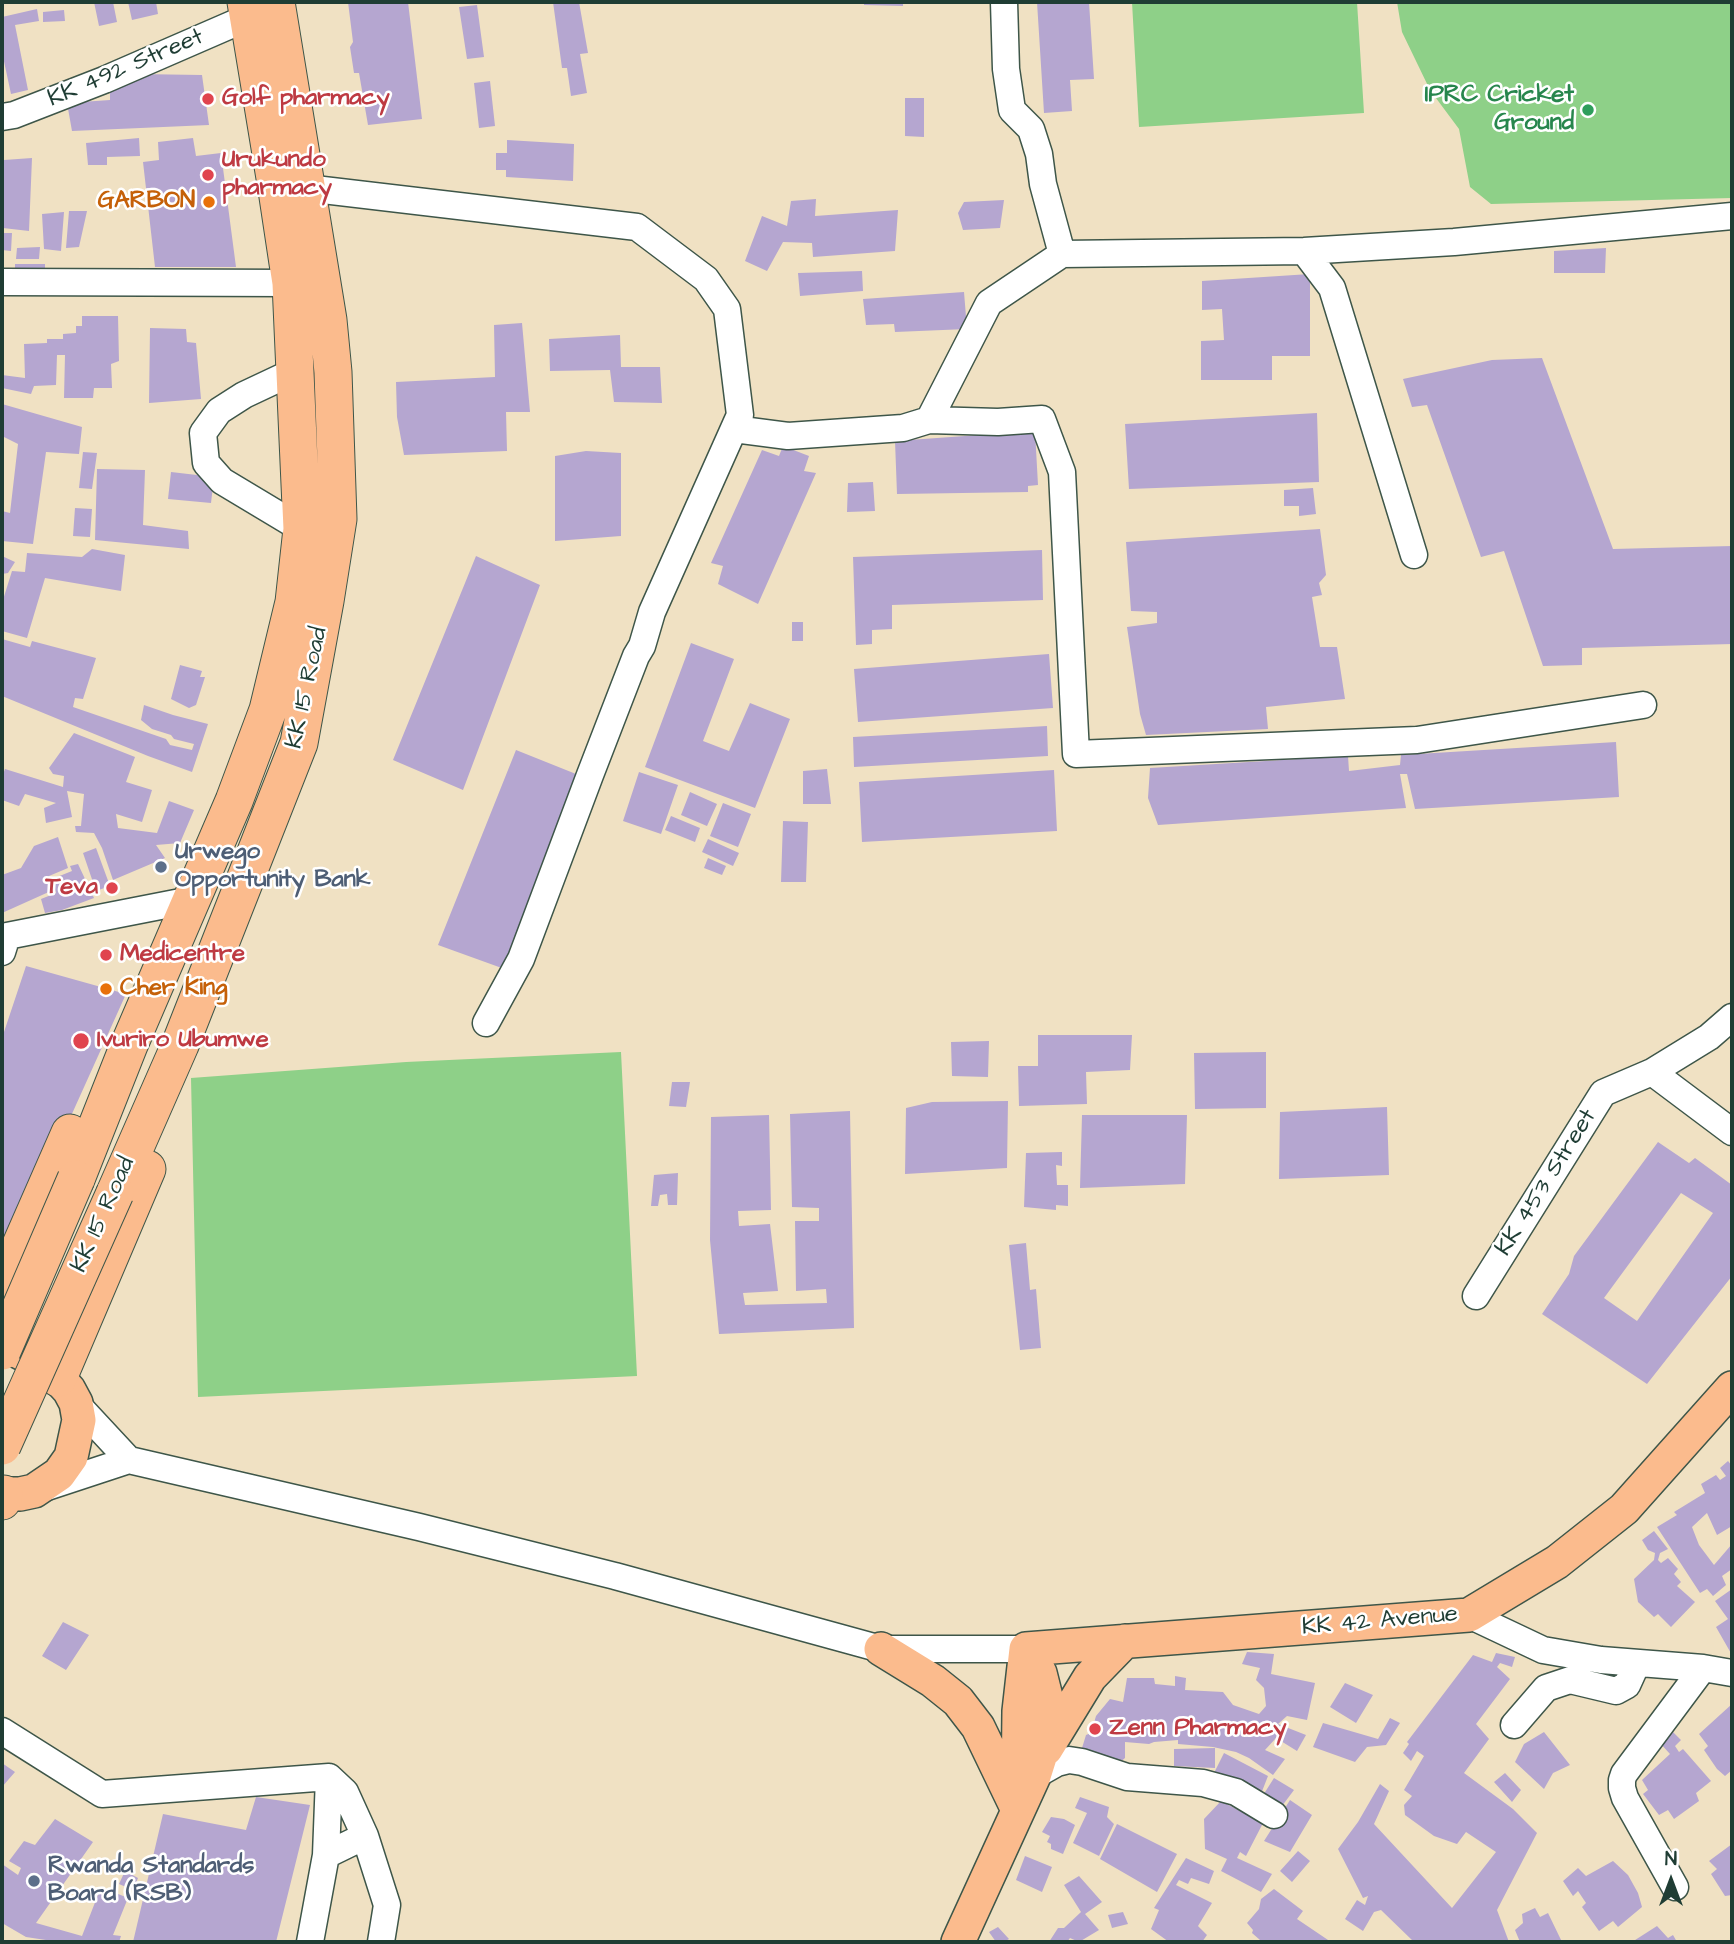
<!DOCTYPE html>
<html>
<head>
<meta charset="utf-8">
<style>
	body { margin:0 }
	#map { position:relative; width:1734px; height:1944px; overflow:hidden; background:#f0e1c3; font-family:"Architects Daughter",sans-serif }
	canvas { display:block }
	.frame { position:absolute; inset:0; border:4px solid #1f3d34; pointer-events:none }
	.north { position:absolute; left:1636px; top:1846px; width:70px; height:70px; -webkit-text-stroke:5px #fff; paint-order:stroke; rotate:0deg; font-size:19px; font-weight:700; line-height:28px; text-align:center; color:#1f3d34 }
	.north::after { content:''; display:block; margin:auto; width:24px; height:32px; background:#1f3d34; clip-path:polygon(50% 0,100% 100%,50% 72%,0 100%) }
</style>
</head>
<body>
<div id="map">
<canvas width="1734" height="1944"></canvas>
<div class="frame"></div>
<div class="north">N</div>
</div>
<script>
const ctx = document.querySelector('canvas').getContext('2d');
ctx.lineJoin = 'round';
function fillPath(path, color) { ctx.fillStyle = color; ctx.fill(path, 'evenodd'); }
const shape = rows => new Path2D(rows.map(r => 'M' + r).join(''));
function stroke(path, color, width, dash) { ctx.strokeStyle = color; ctx.lineWidth = width; ctx.lineCap = dash ? 'butt' : 'round'; ctx.setLineDash(dash || []); ctx.stroke(path); }
function write(font, color, halo, rows, align = 'center') {
  ctx.font = font + ' "Architects Daughter",sans-serif'; ctx.lineWidth = 5; ctx.setLineDash([]); ctx.textBaseline = 'middle'; ctx.strokeStyle = halo; ctx.fillStyle = color; for (const [text, x, y, turn = 0] of rows) {
    ctx.save(); ctx.translate(x, y); ctx.rotate((+turn || 0) * Math.PI / 180); ctx.textAlign = isNaN(turn) ? turn : align; if (halo) ctx.strokeText(text, 0, 0); ctx.fillText(text, 0, 0); ctx.restore();
  }
}
const green = shape([
	[1132,2,1357,2,1364,113,1139,127],
	[1397,2,1732,2,1732,198,1491,204,1470,187,1459,129,1430,90,1402,32],
	[621,1052,637,1376,198,1397,191,1078,406,1062]
]);
const building = shape([
	[94,2,113,2,117,22,99,26],
	[128,2,156,2,158,14,132,20],
	[348,2,408,2,422,119,368,125,359,73,354,73,350,47,353,42],
	[553,2,579,2,588,53,580,54,587,93,571,96,567,68,562,68],
	[864,2,903,2,903,6,864,5],
	[1037,2,1089,2,1094,79,1070,80,1072,111,1044,113],
	[477,5,484,57,467,59,459,7],
	[37,9,39,21,15,25,28,90,11,94,2,52,2,17],
	[64,10,65,21,43,22,43,12],
	[137,74,202,75,209,125,72,131,67,103,110,100,110,84,137,80],
	[490,81,495,126,479,128,474,83],
	[905,98,924,98,924,137,905,136],
	[139,138,140,156,107,157,107,165,88,165,86,143],
	[193,138,196,156,221,153,236,267,155,267,143,162,159,160,158,142],
	[507,140,574,144,573,181,506,177,506,170,496,170,496,153,507,153],
	[32,158,29,231,3,228,4,160],
	[816,199,815,216,898,210,895,251,813,257,812,243,783,242,767,271,745,261,762,216,787,226,791,201],
	[1004,200,1000,228,963,230,958,213,964,202],
	[69,211,87,211,79,247,66,248],
	[64,212,61,251,44,249,42,214],
	[2,233,12,233,11,251,2,250],
	[40,247,39,259,16,259,17,248],
	[1606,248,1605,273,1554,273,1554,251],
	[15,264,45,264,45,279,15,279],
	[862,271,863,291,800,296,798,273],
	[1310,274,1310,356,1272,356,1272,380,1201,380,1201,341,1224,340,1222,309,1202,310,1202,281],
	[964,292,967,329,895,332,894,324,866,325,863,299],
	[82,316,118,316,119,361,111,364,112,388,94,388,93,398,64,398,65,355,57,355,56,385,34,386,31,394,2,388,2,375,25,378,24,344,47,343,47,339,63,339,63,334,76,333,76,326,82,326],
	[522,323,530,412,506,412,507,451,404,455,397,417,396,382,495,377,494,325],
	[150,328,186,329,187,342,196,343,201,399,149,403],
	[620,335,621,367,660,367,662,403,614,402,610,370,550,371,549,339],
	[1542,358,1613,549,1732,546,1732,644,1582,648,1582,665,1543,666,1504,551,1481,557,1427,405,1412,407,1403,379,1492,360],
	[2,404,82,427,79,454,46,452,33,544,2,541,2,511,10,513,18,444,2,436],
	[1317,413,1319,482,1129,489,1125,424],
	[1035,431,1038,485,1028,486,1028,492,897,494,895,441],
	[783,446,809,456,804,471,816,473,758,604,718,584,723,566,711,563,762,450,779,456],
	[586,451,621,453,621,536,555,541,555,456],
	[83,452,97,453,92,489,79,488],
	[97,469,145,470,143,525,188,531,189,549,95,540],
	[171,472,214,477,211,503,168,499],
	[873,482,875,511,847,512,848,483],
	[1313,488,1316,514,1299,516,1299,506,1284,506,1284,490],
	[75,508,92,509,90,537,73,536],
	[1320,529,1326,575,1319,583,1322,595,1312,597,1320,647,1337,647,1345,699,1266,707,1268,729,1146,735,1140,714,1127,627,1157,623,1157,612,1131,611,1126,542],
	[92,549,125,555,121,591,45,578,27,638,2,631,2,603,12,571,25,572,27,553,82,557],
	[1042,550,1043,600,892,605,892,629,872,630,872,644,856,645,853,557],
	[2,556,15,562,8,573,2,574],
	[476,556,540,585,463,790,393,760],
	[792,622,803,622,803,641,792,641],
	[2,639,30,647,32,641,96,658,83,699,75,698,73,707,166,739,170,745,192,750,194,744,174,739,171,735,152,729,141,720,144,705,173,715,208,724,192,772,148,756,2,696],
	[691,643,734,659,703,741,729,751,750,703,790,719,755,808,645,767],
	[1049,654,1053,708,858,722,854,669],
	[180,665,202,671,200,677,205,677,196,705,189,708,171,699],
	[1047,726,1048,756,854,767,853,737],
	[74,733,135,757,126,782,152,790,142,822,116,814,118,828,157,833,169,801,194,810,180,843,156,845,165,858,113,880,102,848,94,833,76,832,75,826,81,826,84,794,67,791,72,817,46,823,44,808,56,803,25,794,19,806,2,800,2,777,5,769,63,787,64,776,53,774,49,768],
	[1616,742,1619,797,1415,809,1407,774,1400,774,1406,808,1158,825,1148,798,1150,768,1348,756,1349,771,1400,765,1401,755],
	[516,750,581,776,510,971,438,945],
	[827,769,831,804,803,804,803,771],
	[1054,770,1057,831,862,842,859,782],
	[639,772,678,785,661,834,623,821],
	[690,792,717,804,707,826,681,815],
	[723,803,751,814,738,847,710,836],
	[671,816,700,828,695,842,665,830],
	[783,821,808,822,806,882,781,882],
	[58,837,68,868,49,876,51,891,2,913,2,875,21,868,34,846],
	[708,839,739,853,733,866,702,852],
	[96,848,110,886,96,891,83,853],
	[708,858,726,866,722,875,704,868],
	[78,864,94,898,62,910,45,913,41,899,56,893,52,879,72,871,70,866],
	[26,966,126,994,2,1269,2,1038],
	[1038,1035,1132,1035,1130,1070,1086,1072,1087,1104,1019,1106,1018,1066,1038,1066],
	[989,1041,988,1077,952,1076,951,1042],
	[1266,1052,1266,1108,1195,1109,1194,1053],
	[672,1082,690,1082,686,1107,669,1106],
	[1008,1101,1007,1168,905,1174,906,1108,932,1102],
	[1387,1107,1389,1175,1279,1179,1280,1112],
	[850,1111,854,1328,719,1334,710,1240,711,1117,769,1115,771,1210,738,1211,739,1226,770,1224,778,1291,743,1293,745,1305,827,1303,826,1289,796,1291,795,1221,819,1221,819,1208,792,1207,790,1114],
	[1082,1115,1187,1115,1185,1184,1080,1188],
	[1658,1142,1689,1163,1695,1158,1732,1185,1732,1276,1647,1384,1542,1314,1569,1274,1574,1256],
	[1681,1193,1713,1213,1637,1321,1604,1298],
	[1062,1152,1062,1166,1056,1165,1057,1185,1068,1185,1068,1206,1056,1205,1056,1210,1024,1207,1026,1153],
	[678,1173,677,1205,668,1205,667,1194,660,1195,658,1206,651,1206,654,1175],
	[1026,1243,1030,1290,1036,1289,1041,1348,1020,1350,1009,1245],
	[1728,1461,1732,1466,1732,1526,1717,1535,1707,1513,1692,1527,1699,1545,1714,1565,1732,1544,1732,1569,1722,1576,1726,1585,1713,1596,1707,1589,1700,1593,1657,1527,1677,1515,1674,1512,1705,1493,1701,1484,1716,1475,1720,1480,1726,1476,1720,1468],
	[1654,1531,1668,1549,1660,1553,1658,1560,1661,1563,1668,1558,1678,1569,1674,1574,1681,1582,1677,1586,1695,1602,1671,1627,1658,1614,1654,1617,1638,1602,1634,1579,1654,1560,1655,1553,1648,1550,1642,1540],
	[1732,1589,1732,1655,1716,1627,1728,1619,1715,1601],
	[63,1622,89,1635,66,1670,42,1656],
	[1247,1652,1274,1654,1271,1674,1315,1683,1307,1720,1287,1716,1278,1724,1306,1735,1297,1751,1276,1738,1265,1750,1285,1759,1273,1775,1249,1758,1236,1752,1213,1747,1178,1744,1178,1740,1154,1742,1149,1744,1125,1742,1125,1758,1118,1764,1082,1748,1086,1735,1091,1733,1096,1716,1110,1699,1123,1702,1127,1678,1154,1678,1155,1684,1175,1686,1175,1676,1186,1678,1185,1690,1223,1692,1233,1705,1259,1714,1266,1706,1264,1688,1256,1680,1260,1668,1242,1664],
	[1496,1653,1515,1657,1512,1667,1500,1663,1497,1667,1510,1679,1476,1724,1489,1739,1464,1773,1513,1809,1537,1833,1497,1910,1509,1942,1414,1942,1381,1910,1374,1912,1363,1931,1345,1919,1357,1900,1365,1905,1368,1896,1363,1898,1338,1849,1358,1822,1380,1784,1389,1791,1374,1824,1452,1908,1496,1852,1466,1832,1457,1844,1434,1836,1405,1815,1404,1805,1412,1796,1404,1790,1424,1756,1417,1751,1411,1761,1403,1753,1409,1744,1407,1742,1473,1655,1492,1662],
	[1345,1683,1373,1695,1356,1723,1330,1707],
	[1732,1704,1732,1770,1725,1776,1717,1769,1704,1750,1708,1746,1699,1734],
	[1390,1718,1400,1723,1386,1745,1367,1747,1355,1762,1313,1747,1323,1723,1378,1739],
	[1671,1730,1681,1740,1675,1746,1679,1752,1683,1749,1711,1781,1696,1793,1699,1801,1674,1819,1668,1810,1659,1815,1643,1794,1648,1790,1642,1780,1670,1754,1659,1742],
	[1544,1732,1570,1765,1553,1773,1544,1789,1515,1762,1524,1744],
	[1215,1748,1215,1768,1174,1766,1174,1749],
	[1224,1753,1268,1776,1259,1799,1213,1775],
	[2,1763,15,1772,2,1787],
	[1505,1773,1521,1790,1512,1802,1494,1782],
	[1274,1778,1294,1790,1279,1810,1260,1800],
	[256,1797,310,1805,276,1942,133,1942,163,1814,246,1830],
	[1080,1797,1109,1807,1107,1817,1114,1824,1099,1856,1073,1843,1087,1813,1075,1808],
	[1290,1800,1312,1815,1290,1852,1264,1841],
	[1221,1801,1263,1823,1246,1856,1240,1852,1237,1858,1272,1874,1261,1892,1221,1871,1227,1859,1205,1849,1204,1819],
	[1051,1817,1064,1819,1075,1825,1063,1854,1051,1849,1051,1844,1047,1842,1050,1836,1042,1832],
	[55,1819,93,1842,36,1923,82,1936,101,1887,128,1898,113,1935,121,1936,119,1942,59,1942,26,1937,2,1923,2,1864,18,1875,21,1868,9,1861,24,1841,35,1845],
	[1117,1824,1177,1854,1157,1892,1100,1859],
	[1732,1844,1732,1895,1725,1896,1711,1874,1717,1869,1709,1861],
	[1298,1851,1310,1861,1292,1882,1280,1871],
	[1025,1856,1052,1867,1042,1892,1016,1880],
	[1186,1858,1214,1871,1209,1884,1191,1878,1188,1884,1179,1880,1176,1885,1212,1903,1198,1926,1207,1935,1202,1942,1169,1942,1151,1929,1159,1910,1154,1908],
	[1613,1861,1628,1875,1638,1893,1642,1907,1618,1927,1613,1921,1599,1931,1582,1907,1586,1903,1578,1891,1573,1896,1563,1881,1578,1868,1586,1876],
	[125,1871,138,1878,133,1890,119,1884],
	[1079,1876,1102,1902,1085,1914,1099,1930,1079,1942,1070,1938,1067,1942,1049,1942,1058,1928,1064,1928,1081,1912,1064,1885],
	[1274,1889,1303,1911,1297,1919,1331,1942,1257,1942,1260,1940,1252,1933,1253,1930,1247,1923,1259,1909,1261,1899],
	[1535,1908,1540,1917,1548,1913,1562,1942,1520,1942,1515,1930,1523,1923,1522,1914],
	[1123,1912,1128,1924,1112,1928,1108,1915],
	[1657,1926,1668,1938,1673,1935,1677,1942,1632,1942],
	[998,1927,1009,1939,1004,1942,996,1942,989,1932]
]);
const minor = shape([
	[1004,2,1006,69,1012,110,1031,129,1039,154,1043,184,1062,254],
	[2,117,14,115,104,80,249,17],
	[306,188,637,227,706,279,727,309,740,415,652,612,642,646,636,656,590,775,521,959,486,1023],
	[1304,251,1332,288,1414,555],
	[2,282,291,283],
	[295,371,244,395,219,411,203,433,206,463,222,481,302,529],
	[929,420,998,422,1042,419,1062,472,1076,754,1417,740,1643,705],
	[734,429,788,436,903,428,929,420,989,303,1062,254,1304,251,1454,242,1732,216],
	[2,952,7,936,191,900],
	[1652,1072,1709,1037,1732,1017],
	[1476,1296,1603,1093,1652,1072,1732,1132],
	[76,1403,129,1460],
	[44,1488,129,1460,419,1527,615,1576,881,1649,1026,1649],
	[1469,1615,1543,1650,1601,1660,1703,1668,1732,1673],
	[1514,1725,1546,1688,1570,1680,1616,1691,1627,1685,1637,1663],
	[2,1731,102,1794,329,1777,326,1855,310,1942],
	[1034,1776,1057,1763,1069,1760,1082,1762,1127,1777,1203,1783,1236,1792,1274,1815],
	[365,1836,387,1905,381,1942],
	[326,1855,365,1836,345,1792,329,1777],
	[1675,1887,1625,1798,1622,1788,1622,1780,1624,1774,1703,1668]
]);
const major = shape([
	[2,1343,40,1363,58,1378,69,1390,76,1403,79,1420,71,1457,59,1474,34,1491,20,1494,2,1494],
	[881,1649,933,1681,958,1701,978,1727,1018,1810],
	[1026,1649,1469,1615,1557,1562,1624,1509,1732,1388],
	[1046,1749,1090,1677,1125,1641],
	[1018,1793,1019,1711,1026,1649],
	[958,1942,1034,1776,1040,1757,1047,1724,1047,1701,1040,1673,1026,1649]
]);
const highway = shape([
	[76,1179,129,1045,234,801,268,710,294,602,302,529,291,283,277,190,246,2],
	[115,1193,180,1045,299,743,325,601,338,519,333,372,328,320,276,2],
	[2,1288,70,1133],
	[58,1378,147,1169],
	[2,1501,4,1494]
]);
const highwayBridge = shape([
	[2,1351,76,1179],
	[2,1446,115,1193]
]);
const markers = [
	[208,99,7,"#e0444e"],
	[1588,110,7,"#2e9e5b"],
	[208,175,7,"#e0444e"],
	[209,202,7,"#e8710a"],
	[161,867,7,"#5c6f8a"],
	[112,888,7,"#e0444e"],
	[106,955,7,"#e0444e"],
	[106,989,7,"#e8710a"],
	[81,1041,9,"#e0444e"],
	[1095,1729,7,"#e0444e"],
	[34,1881,7,"#5c6f8a"]
];
const streetNames = [
	["KK 492 Street",126,69,-23],
	["KK 15 Road",308,688,-78],
	["KK 453 Street",1547,1183,-58],
	["KK 15 Road",104,1215,-66],
	["KK 42 Avenue",1380,1622,-5]
];
const leisureNames = [
	["IPRC Cricket",1574,96],
	["Ground",1574,124]
];
const healthNames = [
	["Golf pharmacy",222,99],
	["Urukundo",222,161],
	["pharmacy",222,189],
	["Teva",98,888,"right"],
	["Medicentre",120,955],
	["Ivuriro Ubumwe",97,1041],
	["Zenn Pharmacy",1109,1729]
];
const foodNames = [
	["GARBON",195,202],
	["Cher King",120,989,"left"]
];
const serviceNames = [
	["Urwego",175,853],
	["Opportunity Bank",175,881],
	["Rwanda Standards",48,1867],
	["Board (RSB)",48,1895]
];
fillPath(green, '#8ed088');
fillPath(building, '#b5a6d0');
stroke(minor, '#3e5649', 29);
stroke(major, '#3e5649', 36);
stroke(highway, '#3e5649', 39);
stroke(minor, '#fff', 26);
stroke(major, '#fbbb8d', 33);
stroke(highway, '#fbbb8d', 37);
stroke(highwayBridge, '#3e5649', 39, []);
stroke(highwayBridge, '#fbbb8d', 37);
for (const [x, y, r, color] of markers) { const dot = new Path2D(); dot.arc(x, y, r, 0, 2 * Math.PI); ctx.fillStyle = color; ctx.fill(dot); stroke(dot, '#fff', 2.5); }
write('24px', '#1f3d34', '#fff', streetNames);
write('bold 24px', '#27864d', '#fff', leisureNames, 'right');
write('bold 24px', '#be3a42', '#fff', healthNames, 'left');
write('bold 24px', '#c56008', '#fff', foodNames, 'right');
write('bold 24px', '#4e5e75', '#fff', serviceNames, 'left');
</script>
</body>
</html>
